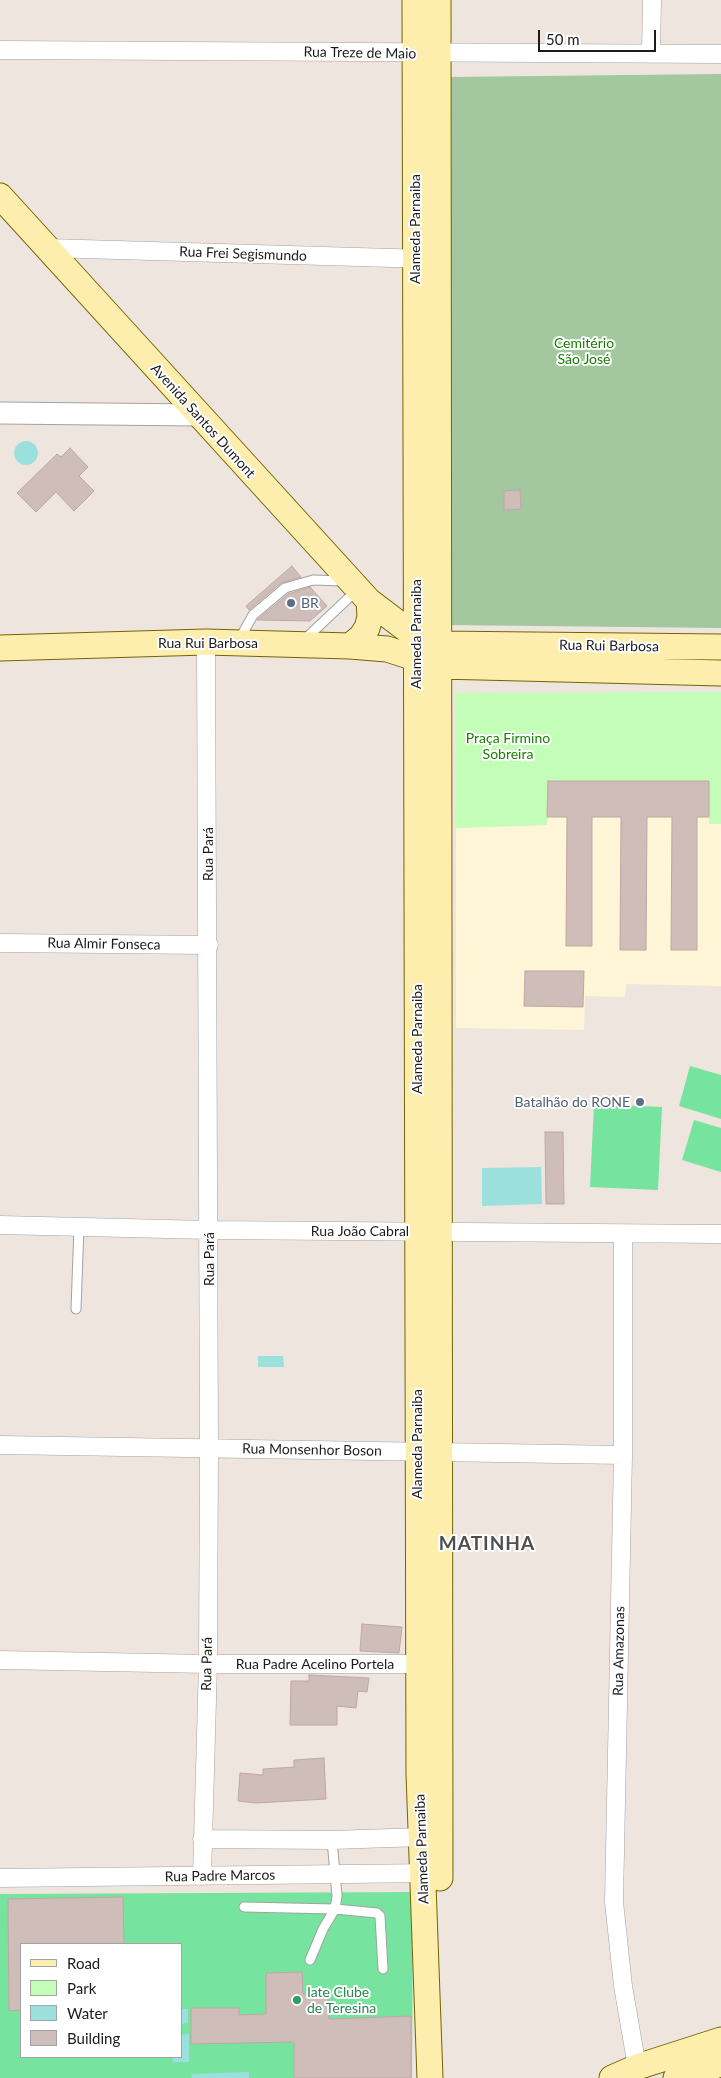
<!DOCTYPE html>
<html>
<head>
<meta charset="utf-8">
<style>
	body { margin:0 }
	#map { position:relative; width:721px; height:2078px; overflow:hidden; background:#eee5df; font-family:Lato,sans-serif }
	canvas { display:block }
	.legend { position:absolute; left:20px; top:1943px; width:162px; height:115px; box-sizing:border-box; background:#fff; border:1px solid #a4a4a4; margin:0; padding:6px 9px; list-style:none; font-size:15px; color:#1b1b1b }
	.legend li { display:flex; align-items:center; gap:10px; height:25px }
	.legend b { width:25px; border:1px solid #a4a4a4 }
	.scale { position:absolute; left:538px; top:30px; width:118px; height:22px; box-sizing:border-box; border:2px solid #1b1b1b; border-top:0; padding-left:6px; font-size:15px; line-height:18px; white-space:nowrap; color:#1b1b1b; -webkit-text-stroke:4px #fff; paint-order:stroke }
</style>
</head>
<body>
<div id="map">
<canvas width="721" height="2078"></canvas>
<ul class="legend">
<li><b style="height:6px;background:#feeead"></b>Road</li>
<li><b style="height:14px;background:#c3fdb7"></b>Park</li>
<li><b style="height:14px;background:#9ce0de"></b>Water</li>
<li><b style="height:14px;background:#cebdb9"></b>Building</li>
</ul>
<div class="scale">50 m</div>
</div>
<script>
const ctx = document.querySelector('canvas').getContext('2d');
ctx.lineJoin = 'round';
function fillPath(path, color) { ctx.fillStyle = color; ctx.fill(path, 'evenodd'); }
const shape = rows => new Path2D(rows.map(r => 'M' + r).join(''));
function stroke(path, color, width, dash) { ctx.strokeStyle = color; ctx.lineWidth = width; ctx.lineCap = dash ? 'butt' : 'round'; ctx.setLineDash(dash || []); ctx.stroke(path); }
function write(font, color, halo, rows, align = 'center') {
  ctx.font = font + ' Lato,sans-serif'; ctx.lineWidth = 4; ctx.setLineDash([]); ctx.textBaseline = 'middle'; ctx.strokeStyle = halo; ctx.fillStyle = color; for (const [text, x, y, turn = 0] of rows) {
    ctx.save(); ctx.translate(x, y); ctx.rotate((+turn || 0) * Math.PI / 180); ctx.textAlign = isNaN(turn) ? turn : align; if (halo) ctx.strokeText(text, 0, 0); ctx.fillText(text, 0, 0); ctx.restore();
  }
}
const education = shape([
	[548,781,709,781,709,823,721,824,721,986,626,984,625,997,585,996,584,1030,456,1028,456,828,547,825]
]);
const cemetery = shape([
	[721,74,721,628,446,625,447,77]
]);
const park = shape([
	[721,692,721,824,709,824,709,781,548,781,547,825,456,828,456,693]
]);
const pitch = shape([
	[690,1066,721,1075,721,1119,679,1106],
	[594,1104,662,1107,658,1190,590,1187],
	[694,1120,721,1128,721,1172,682,1160],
	[413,1892,412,2078,0,2078,0,1894],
	[21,1944,181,1944,181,2057,21,2057]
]);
const water = shape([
	'14 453a12 12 0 1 1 24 0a12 12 0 1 1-24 0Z',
	[541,1167,542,1204,482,1206,482,1168],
	[258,1356,283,1356,284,1367,258,1367],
	[181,2009,188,2009,188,2023,181,2024],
	[189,2034,189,2062,173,2062,172,2057,181,2057,181,2035],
	[249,2072,249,2078,192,2078,191,2074]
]);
const building = shape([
	[70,448,88,467,79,476,94,491,74,511,56,492,36,512,17,493,57,454,61,457,70,448],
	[520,490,521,509,504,510,504,491,520,490],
	[292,566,301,577,281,583,249,610,246,606,292,566],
	[310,587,327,606,310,621,257,620,288,594,310,587],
	[548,781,709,781,709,817,697,817,697,950,671,950,672,817,647,817,646,950,620,950,621,817,592,817,592,946,566,946,567,817,547,817,548,781],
	[525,971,584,971,583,1007,524,1006,525,971],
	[545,1132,563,1132,564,1204,546,1204,545,1132],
	[362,1624,402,1627,399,1653,360,1651,362,1624],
	[309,1675,369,1678,367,1692,358,1691,356,1708,337,1706,337,1725,290,1725,291,1681,309,1681,309,1675],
	[324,1758,326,1799,256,1803,238,1801,240,1773,263,1775,263,1769,294,1767,294,1760,324,1758],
	[123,1897,124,1944,21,1944,21,2010,9,2011,8,1899,123,1897],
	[302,1972,303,1994,328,1993,329,2019,411,2016,411,2078,294,2078,294,2042,191,2044,191,2008,239,2008,239,2015,266,2014,266,1973,302,1972]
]);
const service = shape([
	[239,640,253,615,285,588,313,580,345,581],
	[304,640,356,591],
	[76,1309,79,1227],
	[244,1907,335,1909,337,1896,332,1840],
	[310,1960,323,1929,335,1909,377,1913,380,1916,383,1969]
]);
const minor = shape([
	[0,50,721,54],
	[651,54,652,0],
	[48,248,427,259],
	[0,943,209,945],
	[0,1225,209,1230,721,1234],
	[623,1234,623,1455,614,1902,623,1986,637,2067],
	[0,1445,623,1455],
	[0,1660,208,1664,419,1664],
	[202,1839,332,1840,422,1837],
	[202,1876,208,1664,209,1449,206,642],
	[0,1878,432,1873]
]);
const tertiary = shape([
	[0,413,197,415]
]);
const secondary = shape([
	[415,0,419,1774,430,2078],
	[438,0,440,1878],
	[0,196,369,601,406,629,438,644,721,647],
	[350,646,361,637,367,628,370,617,369,601],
	[0,648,206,642,350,646,387,649,440,666,721,673],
	[612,2078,637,2067,721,2040],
	[676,2078,721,2064]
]);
const markers = [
	[291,603,5,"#5c6f8a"],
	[640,1102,5,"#5c6f8a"],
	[297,2000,5,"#2e9e5b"]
];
const streetNames = [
	["Rua Treze de Maio",360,53,1],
	["Alameda Parnaiba",415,229,-90],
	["Rua Frei Segismundo",243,254,2],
	["Avenida Santos Dumont",203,421,48],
	["Alameda Parnaiba",416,634,-90],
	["Rua Rui Barbosa",208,643],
	["Rua Rui Barbosa",609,646,1],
	["Rua Pará",208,854,-90],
	["Rua Almir Fonseca",104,944,1],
	["Alameda Parnaiba",417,1039,-90],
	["Rua João Cabral",360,1231],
	["Rua Pará",209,1259,-90],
	["Alameda Parnaiba",417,1444,-90],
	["Rua Monsenhor Boson",312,1450,1],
	["Rua Amazonas",619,1651,-89],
	["Rua Pará",207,1664,-89],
	["Rua Padre Acelino Portela",315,1664],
	["Alameda Parnaiba",422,1849,-92],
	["Rua Padre Marcos",220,1876,-1]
];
const parkNames = [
	["Cemitério",584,343],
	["São José",584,359],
	["Praça Firmino",508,738],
	["Sobreira",508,754]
];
const serviceNames = [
	["BR",301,603],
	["Batalhão do RONE",630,1102,"right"]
];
const leisureNames = [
	["Iate Clube",307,1992],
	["de Teresina",307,2008]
];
const districtNames = [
	["MATINHA",487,1544]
];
fillPath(education, '#fff5d7');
fillPath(cemetery, '#a3c89f');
fillPath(park, '#c3fdb7');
fillPath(pitch, '#76e49e');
fillPath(water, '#9ce0de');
fillPath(building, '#cebdb9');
stroke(building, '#c0a7a1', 1);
stroke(service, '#a2a2a2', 11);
stroke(minor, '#a2a2a2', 19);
stroke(tertiary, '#a2a2a2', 23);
stroke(secondary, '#746400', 27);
stroke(service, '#fff', 9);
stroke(minor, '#fff', 18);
stroke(tertiary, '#fff', 21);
stroke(secondary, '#feeead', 25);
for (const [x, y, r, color] of markers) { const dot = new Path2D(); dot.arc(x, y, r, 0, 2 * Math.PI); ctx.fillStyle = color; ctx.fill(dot); stroke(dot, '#fff', 2); }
write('14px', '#1b1b1b', '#fff', streetNames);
write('14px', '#187f03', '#fff', parkNames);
write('14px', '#4e5e75', '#fff', serviceNames, 'left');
write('14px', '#27864d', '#fff', leisureNames, 'left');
ctx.letterSpacing = '1px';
write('bold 19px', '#4e4e4e', '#fff', districtNames);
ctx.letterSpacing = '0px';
</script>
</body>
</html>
